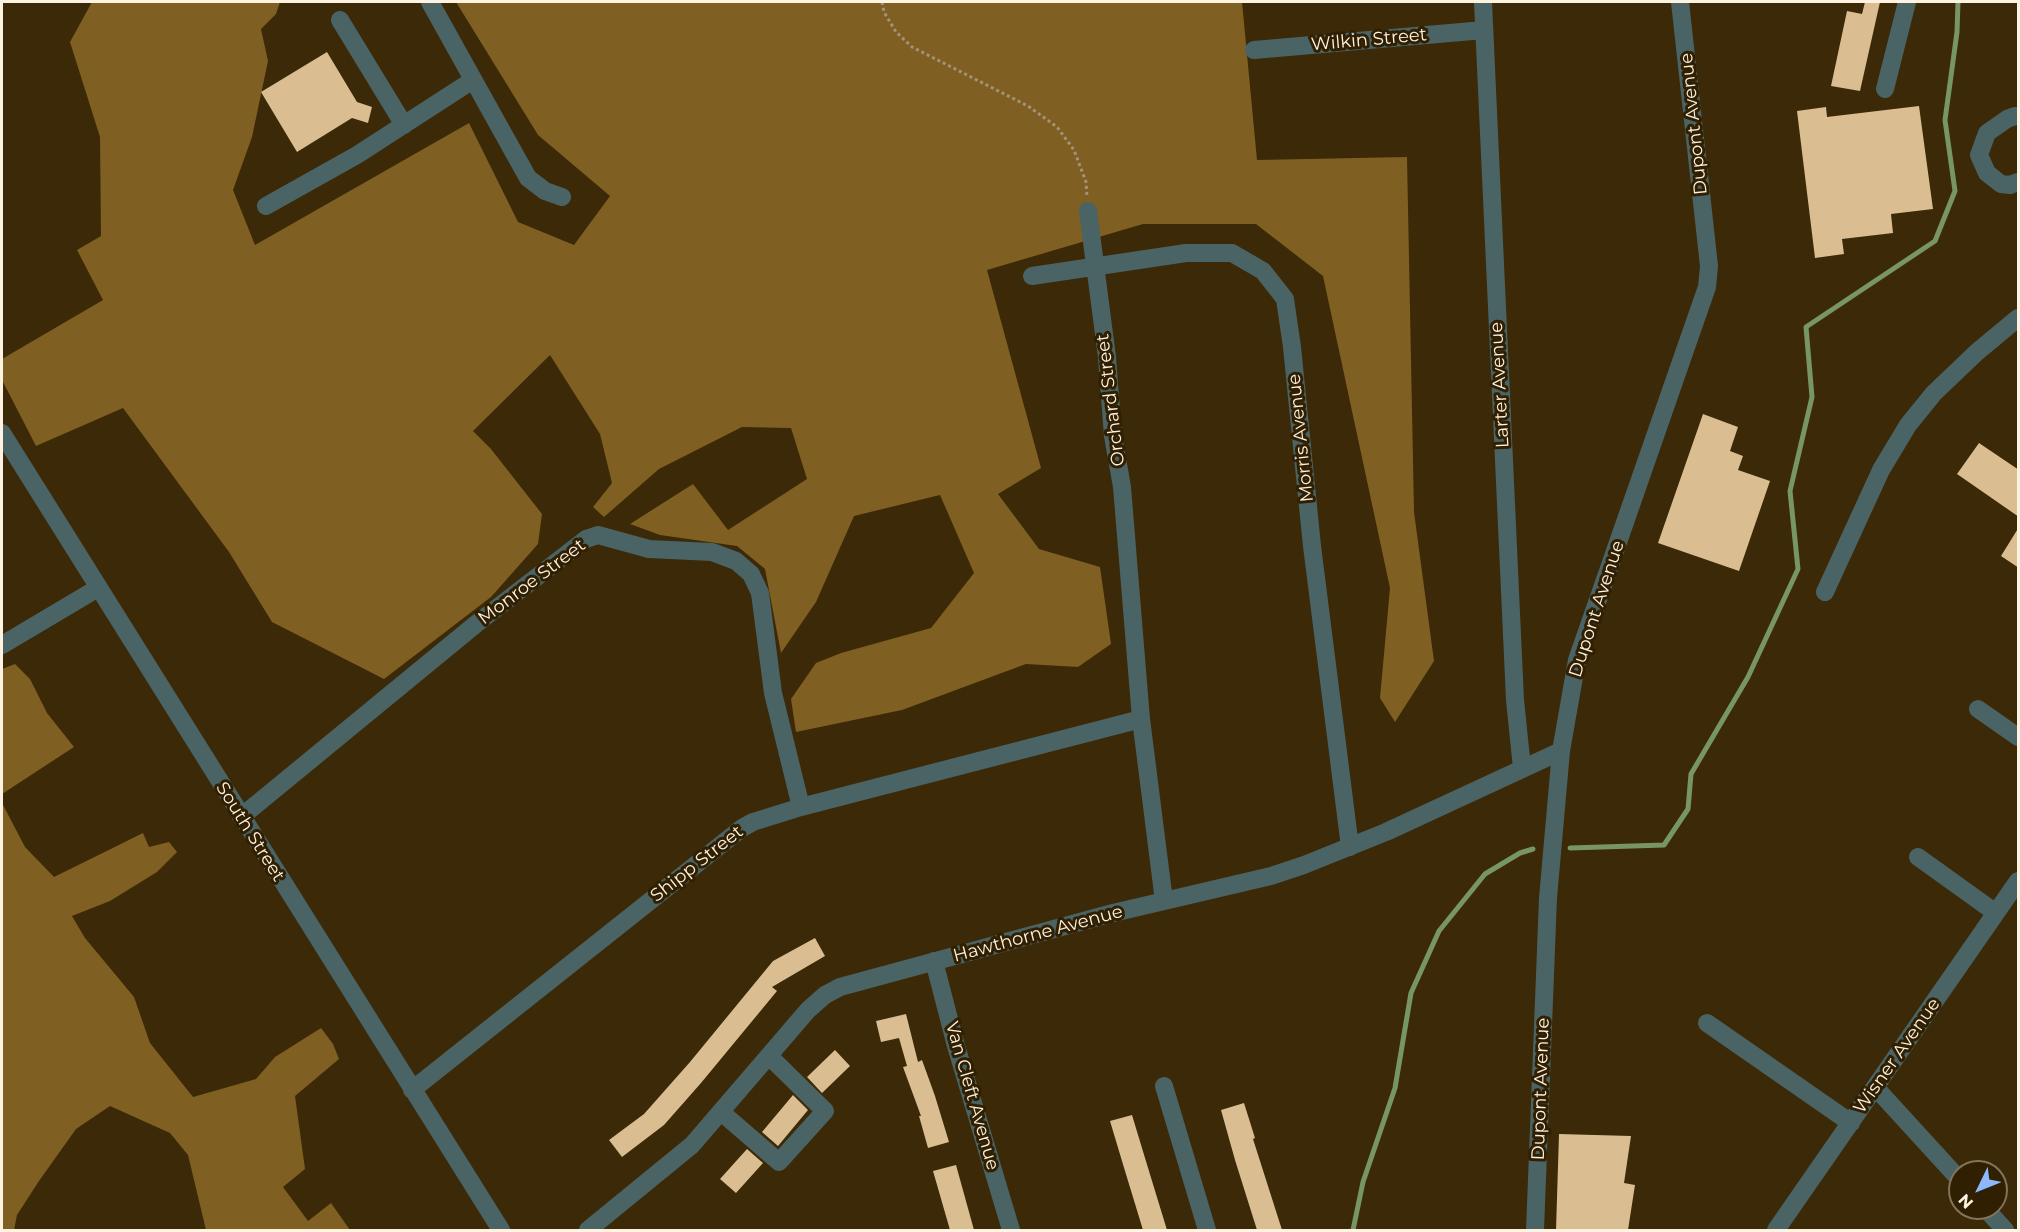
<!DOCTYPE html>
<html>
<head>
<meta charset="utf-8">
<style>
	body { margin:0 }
	#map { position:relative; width:2020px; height:1232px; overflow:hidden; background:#3b2907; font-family:Montserrat,sans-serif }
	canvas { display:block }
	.frame { position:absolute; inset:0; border:3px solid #fef2e0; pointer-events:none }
	.north { position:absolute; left:1948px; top:1160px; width:60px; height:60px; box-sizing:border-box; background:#301f00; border:2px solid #82735a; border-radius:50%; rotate:227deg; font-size:16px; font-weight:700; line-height:24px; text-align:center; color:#fef2e0 }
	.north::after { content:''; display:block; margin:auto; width:21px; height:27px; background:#8db9fc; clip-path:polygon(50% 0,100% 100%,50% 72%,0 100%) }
</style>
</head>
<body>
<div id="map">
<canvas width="2020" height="1232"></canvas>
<div class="frame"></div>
<div class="north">N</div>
</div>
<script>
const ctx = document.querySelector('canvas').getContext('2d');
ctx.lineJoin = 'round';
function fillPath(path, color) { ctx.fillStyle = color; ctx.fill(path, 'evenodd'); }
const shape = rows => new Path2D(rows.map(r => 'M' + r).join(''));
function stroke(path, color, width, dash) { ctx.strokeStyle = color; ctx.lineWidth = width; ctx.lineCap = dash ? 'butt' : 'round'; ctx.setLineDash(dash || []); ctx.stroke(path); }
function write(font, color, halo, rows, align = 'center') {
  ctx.font = font + ' Montserrat,sans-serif'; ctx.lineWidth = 6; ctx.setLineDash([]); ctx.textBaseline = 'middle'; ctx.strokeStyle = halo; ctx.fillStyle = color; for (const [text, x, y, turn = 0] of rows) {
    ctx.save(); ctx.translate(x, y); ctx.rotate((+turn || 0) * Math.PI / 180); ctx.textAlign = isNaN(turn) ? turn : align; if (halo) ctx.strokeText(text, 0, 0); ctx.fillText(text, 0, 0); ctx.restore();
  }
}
const forest = shape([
	[92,2,280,2,276,14,261,29,268,61,252,137,233,190,255,245,469,123,518,222,574,245,610,196,538,135,456,2,1242,2,1257,160,1407,157,1414,512,1434,661,1395,722,1380,698,1390,588,1323,276,1256,224,1143,224,987,270,1041,468,998,494,1039,549,1100,567,1111,644,1078,667,1026,664,902,710,796,732,791,699,816,663,841,653,931,628,974,573,940,495,854,516,816,602,781,653,765,569,737,546,660,535,630,524,693,484,728,530,807,479,791,428,742,427,659,469,604,517,593,507,612,483,600,434,550,355,473,431,491,449,542,514,538,544,491,597,384,679,272,622,229,552,123,408,36,446,2,380,2,359,103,300,77,250,101,236,100,137,70,42],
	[15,664,30,679,47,713,74,747,2,794,2,669],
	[2,803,25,847,54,877,143,833,149,847,169,842,177,852,157,872,110,901,72,916,85,938,134,997,150,1043,193,1097,256,1079,275,1057,321,1028,333,1044,339,1059,295,1096,305,1169,283,1187,308,1221,331,1203,350,1230,206,1230,188,1155,170,1133,110,1106,76,1129,39,1181,17,1215,14,1230,2,1230]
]);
const stream = shape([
	[1570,848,1664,845,1688,809,1691,774,1748,677,1798,569,1790,491,1812,397,1806,327,1935,241,1955,191,1945,120,1957,32,1958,2],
	[1353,1230,1363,1182,1395,1088,1411,993,1439,931,1485,874,1520,853,1533,849]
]);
const building = shape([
	[1865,2,1880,2,1860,91,1831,86,1847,11,1862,14],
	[327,52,357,102,372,107,368,123,352,118,297,152,261,92],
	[1919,106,1933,209,1891,214,1893,233,1842,239,1844,254,1815,258,1797,111,1826,107,1827,117],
	[1703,414,1738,427,1730,451,1743,456,1738,470,1770,481,1739,571,1658,543],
	[1979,443,2019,470,2019,517,1957,474],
	[2019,527,2019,568,2001,556],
	[815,938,825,956,772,987,777,991,701,1083,664,1125,622,1157,609,1140,644,1114,690,1062,773,961],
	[906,1014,918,1062,922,1060,935,1096,949,1142,928,1148,919,1116,921,1116,903,1067,907,1066,899,1038,881,1042,876,1021],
	[835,1050,850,1066,822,1093,807,1077],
	[793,1095,808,1110,778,1146,762,1132],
	[1244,1103,1255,1138,1253,1139,1282,1230,1257,1230,1235,1160,1221,1110],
	[1132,1115,1145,1158,1167,1230,1143,1230,1125,1171,1110,1121],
	[1559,1134,1631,1136,1624,1183,1635,1185,1628,1230,1556,1230],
	[747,1149,763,1163,736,1193,720,1179],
	[956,1165,974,1230,950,1230,933,1171]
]);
const path = shape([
	[882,2,884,12,896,32,912,47,1028,106,1057,127,1074,150,1086,182,1087,196]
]);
const minor = shape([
	[430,2,528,178,545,191,562,197],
	[1483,2,1515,700,1522,768],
	[340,20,404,125],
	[1254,50,1484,30],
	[1885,89,1907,2],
	[2015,116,2007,119,1987,133,1979,155,1987,173,2001,184,2010,185,2018,182],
	[266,206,357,155,473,80],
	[1088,211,1107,357,1113,436,1122,487,1141,719,1164,901],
	[1032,276,1186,253,1232,253,1263,271,1285,299,1292,347,1312,546,1350,847],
	[2,433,501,1230],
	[1825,592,1881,470,1908,425,1934,393,1977,352,2018,318],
	[2,645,98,588],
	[1978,709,2018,737],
	[241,817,476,624,586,539,598,535,649,549,712,552,736,561,751,574,760,593,773,693,801,807],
	[1918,857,1996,913],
	[934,961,956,1046,1011,1230],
	[1707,1023,1851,1123],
	[1164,1086,1207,1230],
	[1875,1087,1960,1180],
	[412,1090,742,828,753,822,801,807,1141,719],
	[721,1112,779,1162,825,1111,769,1056],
	[1985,1208,2005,1230],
	[588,1230,692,1145,808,1010,825,995,840,987,1113,913,1271,876,1304,865,1386,832,1561,751],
	[1535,1230,1548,898,1561,751,1577,660,1707,287,1709,266,1680,2],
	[1776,1230,2018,881]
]);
const streetNames = [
	["Wilkin Street",1369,40,-5],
	["Dupont Avenue",1694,124,-96],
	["Larter Avenue",1500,385,-93],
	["Orchard Street",1111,400,-97],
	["Morris Avenue",1301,438,-96],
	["Monroe Street",532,582,-37],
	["Dupont Avenue",1597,609,-72],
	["South Street",250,832,58],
	["Shipp Street",697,864,-38],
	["Hawthorne Avenue",1038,934,-15],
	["Wisner Avenue",1897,1056,-55],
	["Dupont Avenue",1541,1089,-88],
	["Van Cleft Avenue",972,1096,74]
];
fillPath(forest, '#805f22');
stroke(stream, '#779664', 5);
fillPath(building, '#dabe91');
stroke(path, '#a29379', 3, [3, 3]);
stroke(minor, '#4a6364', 18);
write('18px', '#fef2e0', '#301f00', streetNames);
</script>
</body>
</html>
